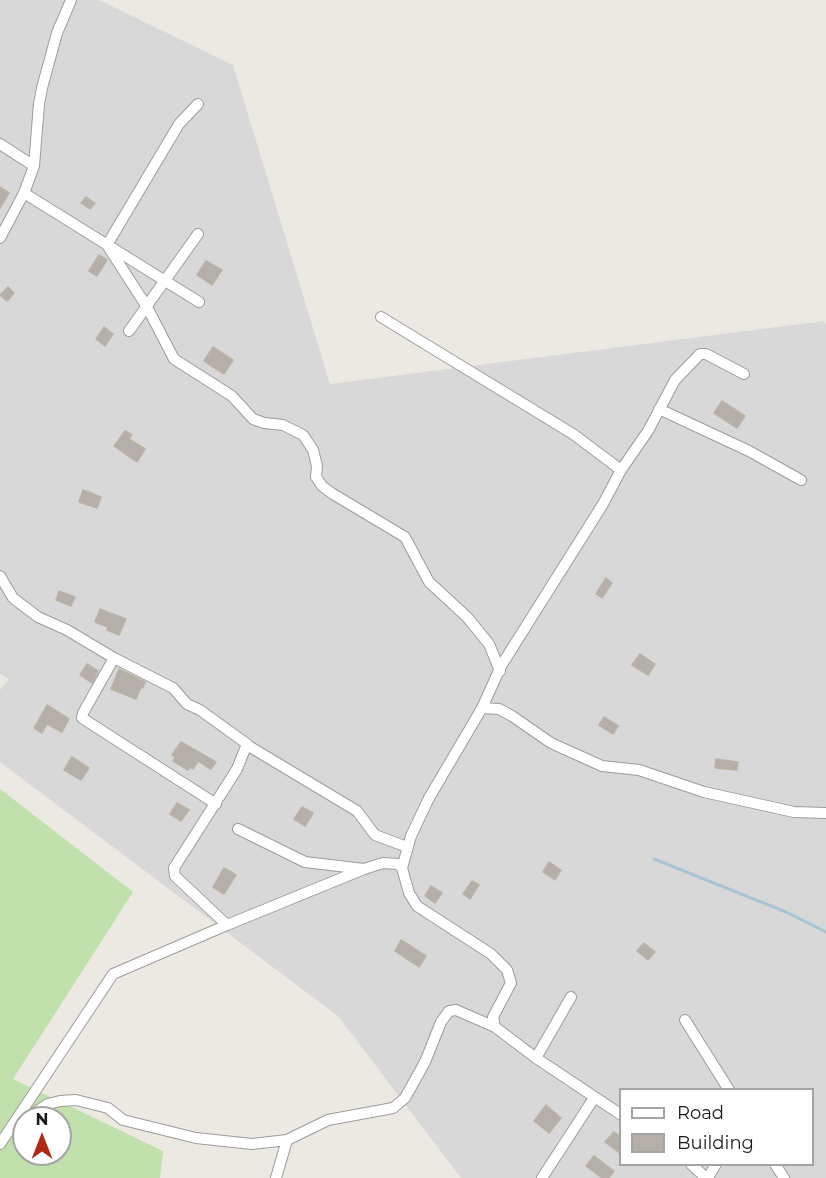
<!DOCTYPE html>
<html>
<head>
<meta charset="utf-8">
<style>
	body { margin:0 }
	#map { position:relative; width:826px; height:1178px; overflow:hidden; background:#ebe9e1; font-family:Montserrat,sans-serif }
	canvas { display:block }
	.legend { position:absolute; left:619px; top:1088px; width:195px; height:78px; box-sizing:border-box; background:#fff; border:2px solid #a4a4a4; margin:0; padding:8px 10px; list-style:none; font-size:18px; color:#1b1b1b }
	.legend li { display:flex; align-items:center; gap:12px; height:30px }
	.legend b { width:30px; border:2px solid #a4a4a4 }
	.north { position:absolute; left:12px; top:1106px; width:60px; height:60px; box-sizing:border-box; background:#fff; border:2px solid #a4a4a4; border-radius:50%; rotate:0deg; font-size:16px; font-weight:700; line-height:24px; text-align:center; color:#1b1b1b }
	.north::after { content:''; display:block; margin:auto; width:21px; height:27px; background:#af2917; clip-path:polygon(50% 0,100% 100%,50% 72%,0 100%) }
</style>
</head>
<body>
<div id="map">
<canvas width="826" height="1178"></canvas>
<ul class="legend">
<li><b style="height:8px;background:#fff"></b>Road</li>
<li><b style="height:16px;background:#b4afa8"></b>Building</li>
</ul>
<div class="north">N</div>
</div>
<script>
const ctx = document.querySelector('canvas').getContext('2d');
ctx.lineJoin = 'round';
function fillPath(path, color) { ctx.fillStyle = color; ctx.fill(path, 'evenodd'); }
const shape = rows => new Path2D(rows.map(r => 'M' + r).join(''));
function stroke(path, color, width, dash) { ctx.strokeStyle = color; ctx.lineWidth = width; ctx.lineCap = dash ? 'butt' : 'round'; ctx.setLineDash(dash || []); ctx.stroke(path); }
const residential = shape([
	[0,0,99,0,233,65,330,384,824,321,826,324,826,1178,461,1178,338,1016,0,762,0,690,9,679,0,674],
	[620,1090,812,1090,812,1164,620,1164]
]);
const grass = shape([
	[0,789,133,892,13,1079,163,1151,160,1178,0,1178],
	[24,1118,60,1118,60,1154,24,1154]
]);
const stream = shape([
	[654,859,786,912,826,932]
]);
const building = shape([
	[0,187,9,193,0,208,0,187],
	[86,197,95,203,90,209,81,203,86,197],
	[99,255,107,260,97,276,89,271,99,255],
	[206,261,222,270,212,285,197,275,206,261],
	[8,287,14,293,7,301,0,295,8,287],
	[104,327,113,334,105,346,96,339,104,327],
	[213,347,233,360,224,374,204,361,213,347],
	[722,401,745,416,737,428,714,413,722,401],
	[125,431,132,435,129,439,145,449,137,462,114,446,125,431],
	[83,490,101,497,97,508,79,502,83,490],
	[606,578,612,583,602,598,596,594,606,578],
	[59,591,75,597,71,606,56,600,59,591],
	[100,609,126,619,119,635,107,630,108,627,95,622,100,609],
	[640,654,655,664,648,675,632,665,640,654],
	[87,664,98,671,92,683,80,675,87,664],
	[119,669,145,682,143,688,141,687,136,699,111,689,119,669],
	[47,705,69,719,62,732,47,724,42,733,34,728,47,705],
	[604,717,618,726,613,734,599,725,604,717],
	[181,742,216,762,211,769,198,761,193,769,190,767,188,770,173,761,175,757,172,755,181,742],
	[72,757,89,768,81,780,64,770,72,757],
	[716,759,738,762,737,770,715,768,716,759],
	[177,803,189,810,181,821,170,814,177,803],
	[302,807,313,813,305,826,294,819,302,807],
	[549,862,561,870,555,880,543,872,549,862],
	[224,868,236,875,224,894,213,887,224,868],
	[472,881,479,885,470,899,463,894,472,881],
	[431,886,442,893,435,903,425,896,431,886],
	[401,940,426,956,419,967,395,951,401,940],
	[644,943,655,952,648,960,637,951,644,943],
	[546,1105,561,1118,549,1133,534,1121,546,1105],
	[614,1132,621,1137,621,1154,605,1142,614,1132],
	[594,1156,614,1171,609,1178,602,1178,586,1166,594,1156]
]);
const minor = shape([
	[198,104,179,124,107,245,147,307,174,359,232,396,253,419,264,423,283,425,303,435,313,450,317,466,316,477,322,486,333,494,405,537,429,582,467,617,489,644,500,671],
	[0,144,34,166],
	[24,193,199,302],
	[0,238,24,193,34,166,39,104,42,88,57,33,71,0],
	[381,317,573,434,621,470],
	[129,331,198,234],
	[659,409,749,451,801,480],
	[0,576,13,598,38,617,67,630,114,658,173,688,187,704,200,710,247,744,237,769,174,868,175,876,227,925,364,869,383,863,398,864,402,868,409,893,417,906,491,954,507,970,511,983,493,1017,495,1027,536,1058,620,1114],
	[114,658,83,713,82,718,216,804],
	[482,708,499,709,512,716,551,743,602,766,639,770,704,792,794,812,826,813],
	[247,745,357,811,375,835,407,847],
	[238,829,305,862,364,869],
	[402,868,411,836,429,798,482,708,501,666,603,504,621,470,648,431,675,380,700,354,706,354,744,374],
	[685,1020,729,1090],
	[536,1058,571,997],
	[19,1117,30,1116,48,1104,60,1101,76,1100,108,1108,123,1120,196,1138,252,1144,287,1140,328,1120,393,1108,405,1098,425,1062,441,1022,449,1011,456,1010,495,1027],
	[0,1144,113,974,227,925],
	[691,1164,706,1178],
	[775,1164,784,1178],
	[276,1178,287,1140],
	[542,1178,594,1098],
	[708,1178,716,1164]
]);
fillPath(residential, '#d9d8d8');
fillPath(grass, '#c0e0ac');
stroke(stream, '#a6c4d4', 3);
fillPath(building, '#b4afa8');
stroke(building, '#bbb2a6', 1.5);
stroke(minor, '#9c9c9c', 12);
stroke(minor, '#fff', 10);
</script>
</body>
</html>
